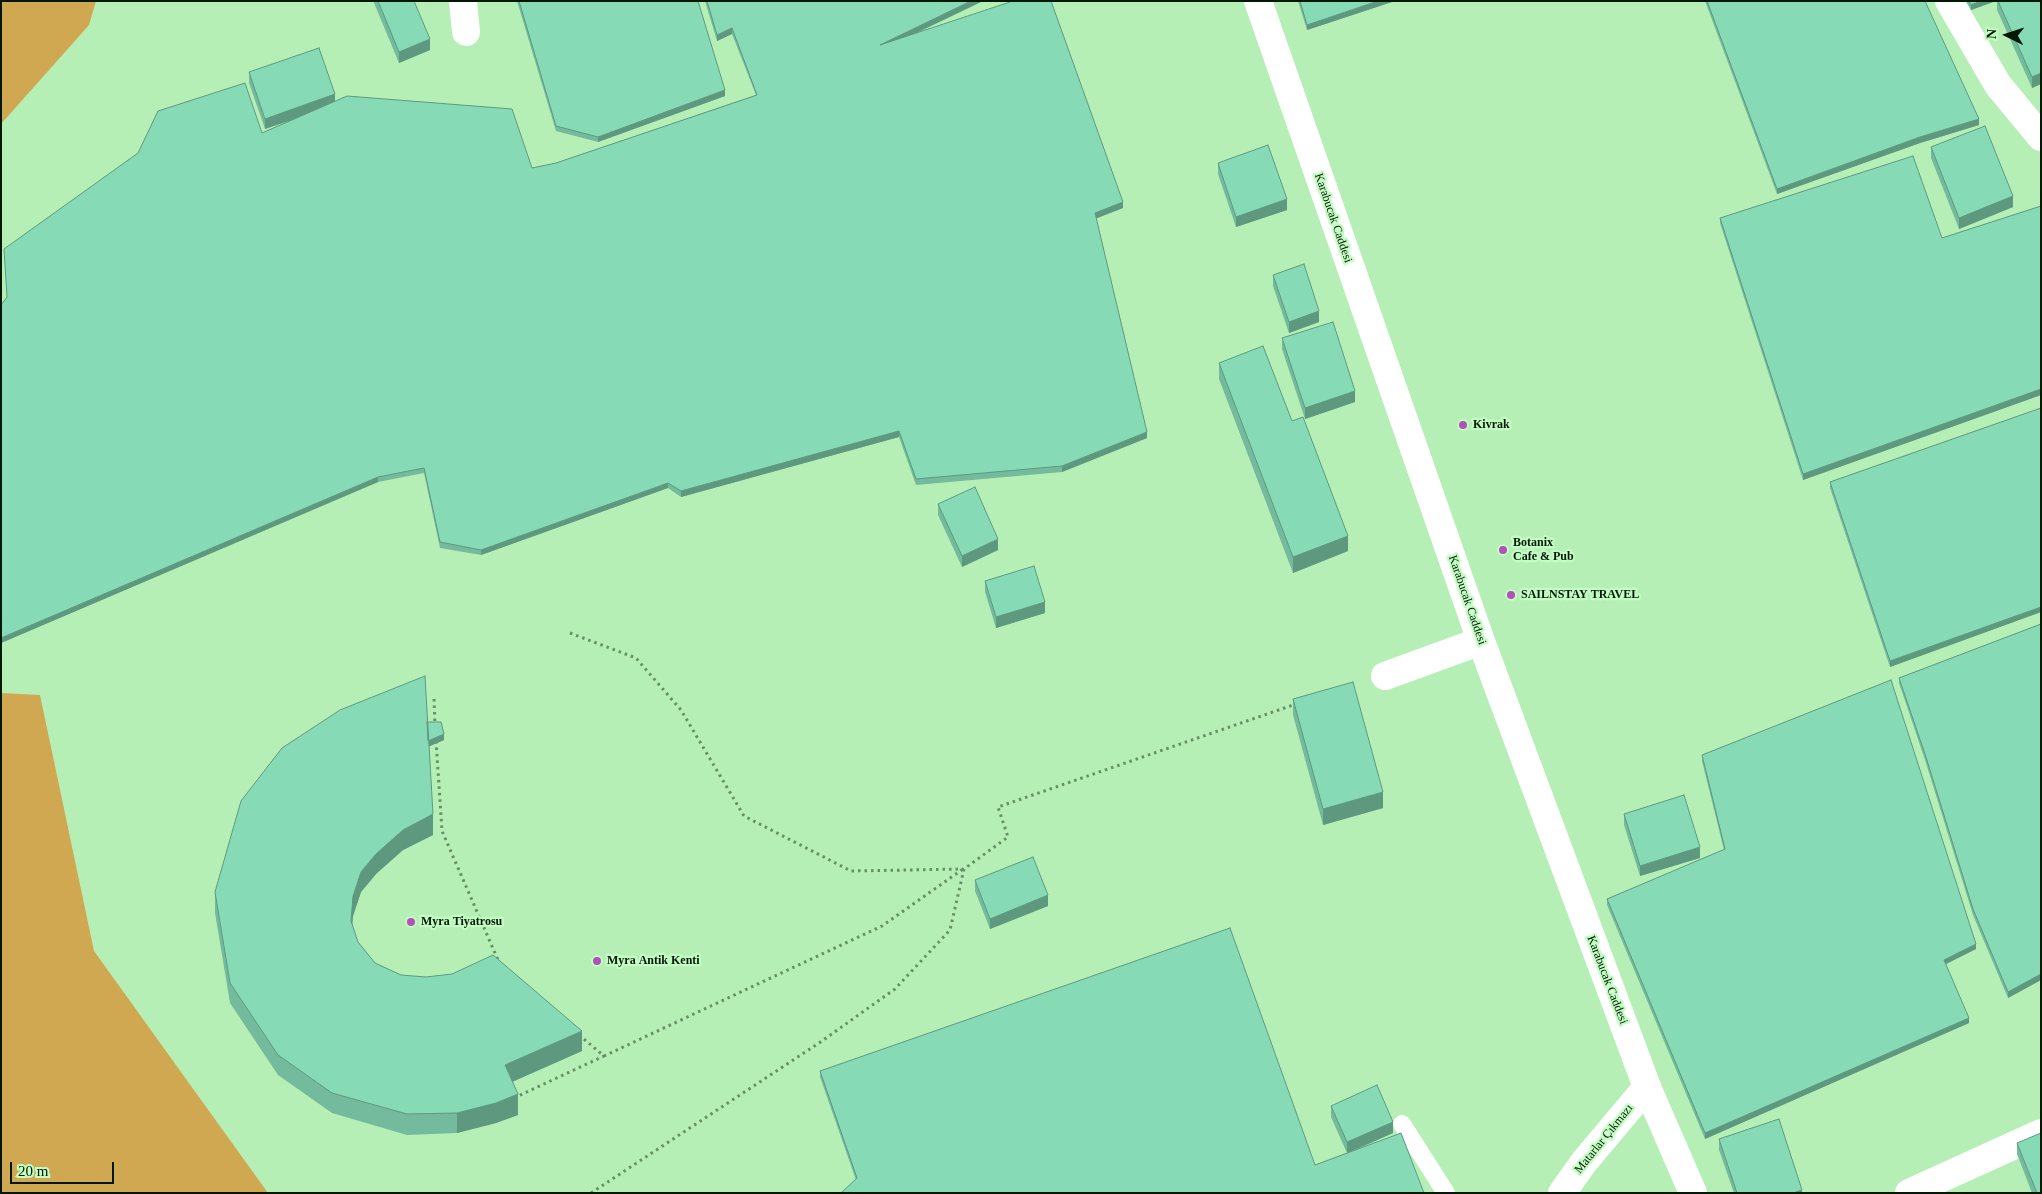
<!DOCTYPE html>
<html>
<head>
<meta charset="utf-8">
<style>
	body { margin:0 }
	#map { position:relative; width:2042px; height:1194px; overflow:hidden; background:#b6efb6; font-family:"Times New Roman",serif }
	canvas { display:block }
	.frame { position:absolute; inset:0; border:2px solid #031804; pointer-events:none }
	.north { position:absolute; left:1982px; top:10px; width:50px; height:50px; -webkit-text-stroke:4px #c3fdc3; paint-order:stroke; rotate:274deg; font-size:14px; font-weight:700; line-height:20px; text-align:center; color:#031804 }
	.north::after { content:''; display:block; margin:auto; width:18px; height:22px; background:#031804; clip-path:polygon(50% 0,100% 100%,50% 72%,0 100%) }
	.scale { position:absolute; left:10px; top:1162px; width:104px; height:22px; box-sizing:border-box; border:2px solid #031804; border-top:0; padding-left:6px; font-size:15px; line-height:18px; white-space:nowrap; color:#031804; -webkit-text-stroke:4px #c3fdc3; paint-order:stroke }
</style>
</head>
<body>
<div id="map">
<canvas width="2042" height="1194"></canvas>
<div class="frame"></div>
<div class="north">N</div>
<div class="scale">20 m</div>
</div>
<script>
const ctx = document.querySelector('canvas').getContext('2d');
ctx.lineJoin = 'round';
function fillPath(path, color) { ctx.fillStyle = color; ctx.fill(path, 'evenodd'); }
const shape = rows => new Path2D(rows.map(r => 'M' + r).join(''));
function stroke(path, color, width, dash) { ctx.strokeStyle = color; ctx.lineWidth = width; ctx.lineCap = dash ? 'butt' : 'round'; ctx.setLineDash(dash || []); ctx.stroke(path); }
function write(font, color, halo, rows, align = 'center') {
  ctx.font = font + ' "Times New Roman",serif'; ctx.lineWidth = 4.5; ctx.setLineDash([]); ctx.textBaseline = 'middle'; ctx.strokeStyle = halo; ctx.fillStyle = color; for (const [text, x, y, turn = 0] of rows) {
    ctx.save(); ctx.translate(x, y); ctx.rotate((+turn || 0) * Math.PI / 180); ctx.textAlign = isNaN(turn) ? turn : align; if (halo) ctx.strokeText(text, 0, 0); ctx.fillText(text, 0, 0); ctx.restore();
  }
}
const green = shape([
	[1,1,96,1,89,25,1,124],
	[1,693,40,695,94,951,268,1193,1,1193]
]);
const path = shape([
	[570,633,636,658,681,710,744,816,851,871,963,869],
	[434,699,435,725],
	[436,741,442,831,498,960],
	[579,1035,604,1056,882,926,963,869],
	[514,1098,604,1056],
	[591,1193,819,1043,895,989,950,930,964,869,1008,837,998,807,1296,704]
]);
const service = shape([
	[1402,1124,1446,1193]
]);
const minor = shape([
	[463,1,466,32],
	[1949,1,1998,85,2041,137],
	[1562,1193,1584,1162,1647,1087],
	[1909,1193,2041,1133]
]);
const tertiary = shape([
	[1258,1,1481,641,1647,1087,1693,1193],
	[1385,676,1481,641]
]);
const wall = shape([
	[374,1,414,1,430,50,399,63,374,3],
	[517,1,698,1,725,96,598,142,556,131],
	[705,1,983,1,917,33,1123,208,1096,218,1147,438,1062,472,916,485,899,437,681,497,668,488,481,555,440,548,424,473,378,482,1,643,1,305,262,133,289,121,265,129,249,83,249,72,532,168,556,163,756,95,732,34,717,41],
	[1298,1,1395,1,1307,30],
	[1705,1,1925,1,1979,125,1920,143,1777,194],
	[1966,1,1996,1,1971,10],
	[1997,1,2041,1,2041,84,2032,88,1997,10],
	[1931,147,2013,207,1959,229,1931,158],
	[1218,163,1287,210,1236,227,1218,174],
	[2041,206,2041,395,1803,480,1720,223,1720,218,1942,238],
	[1273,275,1319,322,1289,333,1273,286],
	[1282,338,1355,402,1305,419,1282,349],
	[1219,363,1292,421,1348,551,1293,573,1219,379],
	[2041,408,2041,612,1890,667,1830,488,1830,482],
	[938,504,998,550,962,567,938,515],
	[985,581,1045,613,996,628,985,592],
	[2041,624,2041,980,2008,998,1973,915,1926,763,1899,683,1899,678],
	[1293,699,1383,808,1323,825,1293,715],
	[427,722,444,740,429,746,433,835,403,850,376,874,361,892,353,916,352,925,358,942,375,963,401,975,582,1051,512,1082,518,1115,496,1123,457,1133,407,1135,332,1113,278,1075,230,1003,215,913,215,892],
	[1702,755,1976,949,1946,964,1969,1023,1705,1139,1607,905,1607,899,1724,850,1702,761],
	[1624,814,1700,858,1640,876,1624,825],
	[975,880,1048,906,990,929,975,891],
	[820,1071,1315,1165,1347,1153,1331,1117,1331,1106,1393,1133,1349,1153,1424,1193,856,1180,820,1077],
	[1719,1139,1802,1193,1734,1193,1719,1150],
	[2017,1143,2041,1193,2032,1193,2017,1154]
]);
const shadedWall = shape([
	[971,1,983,1,880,50,880,45],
	[1378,1,1395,1,1307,30,1307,25],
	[1981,1,1996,1,1971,10,1971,5],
	[732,28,732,34,717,41,717,35],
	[430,39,430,50,399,63,399,52],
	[2041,73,2041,84,2032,88,2032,77],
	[725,90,725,96,598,142,598,137],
	[335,94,335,105,265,129,265,119],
	[1979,119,1979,125,1920,143,1777,194,1777,189,1920,137],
	[2013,196,2013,207,1959,229,1959,218],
	[1287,199,1287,210,1236,227,1236,217],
	[1123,202,1123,208,1095,219,1095,213],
	[1319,311,1319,322,1289,333,1289,322],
	[2041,389,2041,395,1803,480,1803,474],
	[1355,391,1355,402,1305,419,1305,408],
	[899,431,899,437,681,497,681,491],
	[1147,432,1147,438,1062,472,1062,466],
	[378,477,378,482,1,643,1,638],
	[668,483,668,488,481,555,481,550],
	[1348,536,1348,551,1293,573,1293,557],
	[998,539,998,550,962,567,962,556],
	[1045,602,1045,613,996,628,996,617],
	[2041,607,2041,612,1890,667,1890,661],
	[444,734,444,740,428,747,428,741],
	[1383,792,1383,808,1323,825,1323,809],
	[433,814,433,835,403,850,376,874,361,892,353,916,351,942,351,921,353,896,361,872,376,854,403,830],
	[1700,847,1700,858,1640,876,1640,866],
	[1048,895,1048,906,990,929,990,919],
	[1976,944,1976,949,1944,965,1944,960],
	[2041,974,2041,980,2008,998,2008,992],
	[1969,1018,1969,1023,1705,1139,1705,1133],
	[582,1031,582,1051,505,1085,505,1065],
	[518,1094,518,1115,496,1123,457,1133,457,1113],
	[1393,1122,1393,1133,1347,1153,1347,1142],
	[1802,1190,1802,1193,1793,1193]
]);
const building = shape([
	[378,1,414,1,430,39,399,52,378,1],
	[519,1,698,1,725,90,598,137,556,126,519,1],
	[707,1,971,1,880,45,1013,1,1051,1,1123,202,1095,213,1147,432,1062,466,916,479,899,431,681,491,668,483,481,550,440,542,424,468,378,477,1,638,1,305,7,297,4,249,138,153,158,111,245,83,262,133,347,96,512,109,532,168,556,163,757,95,732,28,717,35,707,1],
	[1300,1,1378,1,1307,25,1300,1],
	[1707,1,1925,1,1979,119,1920,137,1777,189,1707,1],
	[1969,1,1981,1,1971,5,1969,1],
	[1998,1,2041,1,2041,73,2032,77,1998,1],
	[319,48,335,94,265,119,249,72,319,48],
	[1985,126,2013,196,1959,218,1931,147,1985,126],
	[1268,145,1287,199,1236,217,1218,163,1268,145],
	[1913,156,1942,238,2041,206,2041,389,1803,474,1720,218,1913,156],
	[1304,264,1319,311,1289,322,1273,275,1304,264],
	[1333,322,1355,391,1305,408,1282,338,1333,322],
	[1263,346,1292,421,1303,417,1348,536,1293,557,1219,363,1263,346],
	[2041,408,2041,607,1890,661,1830,482,2041,408],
	[975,487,998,539,962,556,938,504,975,487],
	[1034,566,1045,602,996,617,985,581,1034,566],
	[2041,624,2041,974,2008,992,1973,909,1926,757,1899,678,2041,624],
	[425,676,433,814,403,830,376,854,361,872,353,896,351,921,358,942,375,963,401,975,426,977,452,974,493,955,582,1031,505,1065,518,1094,496,1103,457,1113,407,1114,332,1093,278,1055,230,983,215,892,241,801,282,748,340,710,425,676],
	[1891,680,1976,944,1944,960,1969,1018,1705,1133,1607,899,1725,849,1702,755,1891,680],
	[1353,682,1383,792,1323,809,1293,699,1353,682],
	[427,722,441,722,444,734,428,741,427,722],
	[1684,795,1700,847,1640,866,1624,814,1684,795],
	[1033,857,1048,895,990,919,975,880,1033,857],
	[1230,928,1315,1165,1401,1133,1424,1193,841,1193,857,1178,820,1071,1230,928],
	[1377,1085,1393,1122,1347,1142,1331,1106,1377,1085],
	[1779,1119,1802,1190,1793,1193,1737,1193,1719,1139,1779,1119],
	[2041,1133,2041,1193,2037,1193,2017,1143,2041,1133]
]);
const markers = [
	[1463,425,5,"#b151b9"],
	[1503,550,5,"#b151b9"],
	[1511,595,5,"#b151b9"],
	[411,922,5,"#b151b9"],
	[597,961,5,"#b151b9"]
];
const streetNames = [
	["Karabucak Caddesi",1333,218,71],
	["Karabucak Caddesi",1467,600,71],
	["Karabucak Caddesi",1607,980,69],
	["Matarlar Çıkmazı",1604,1139,-51]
];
const poiNames = [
	["Kivrak",1473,425],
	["Botanix",1513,543],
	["Cafe & Pub",1513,557],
	["SAILNSTAY TRAVEL",1521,595],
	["Myra Tiyatrosu",421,922],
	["Myra Antik Kenti",607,961]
];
fillPath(green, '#d0a852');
stroke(path, '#668f66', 3, [2.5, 4]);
stroke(service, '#fff', 18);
stroke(minor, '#fff', 28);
stroke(tertiary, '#fff', 28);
fillPath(wall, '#74bb9d');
fillPath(shadedWall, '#5e997f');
fillPath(building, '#87dab6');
stroke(building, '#5e997f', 1);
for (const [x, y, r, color] of markers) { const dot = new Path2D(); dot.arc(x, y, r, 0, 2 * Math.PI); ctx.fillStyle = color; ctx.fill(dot); stroke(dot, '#c3fdc3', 2); }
write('12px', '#031804', '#c3fdc3', streetNames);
write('bold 12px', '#031804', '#c3fdc3', poiNames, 'left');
</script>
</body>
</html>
